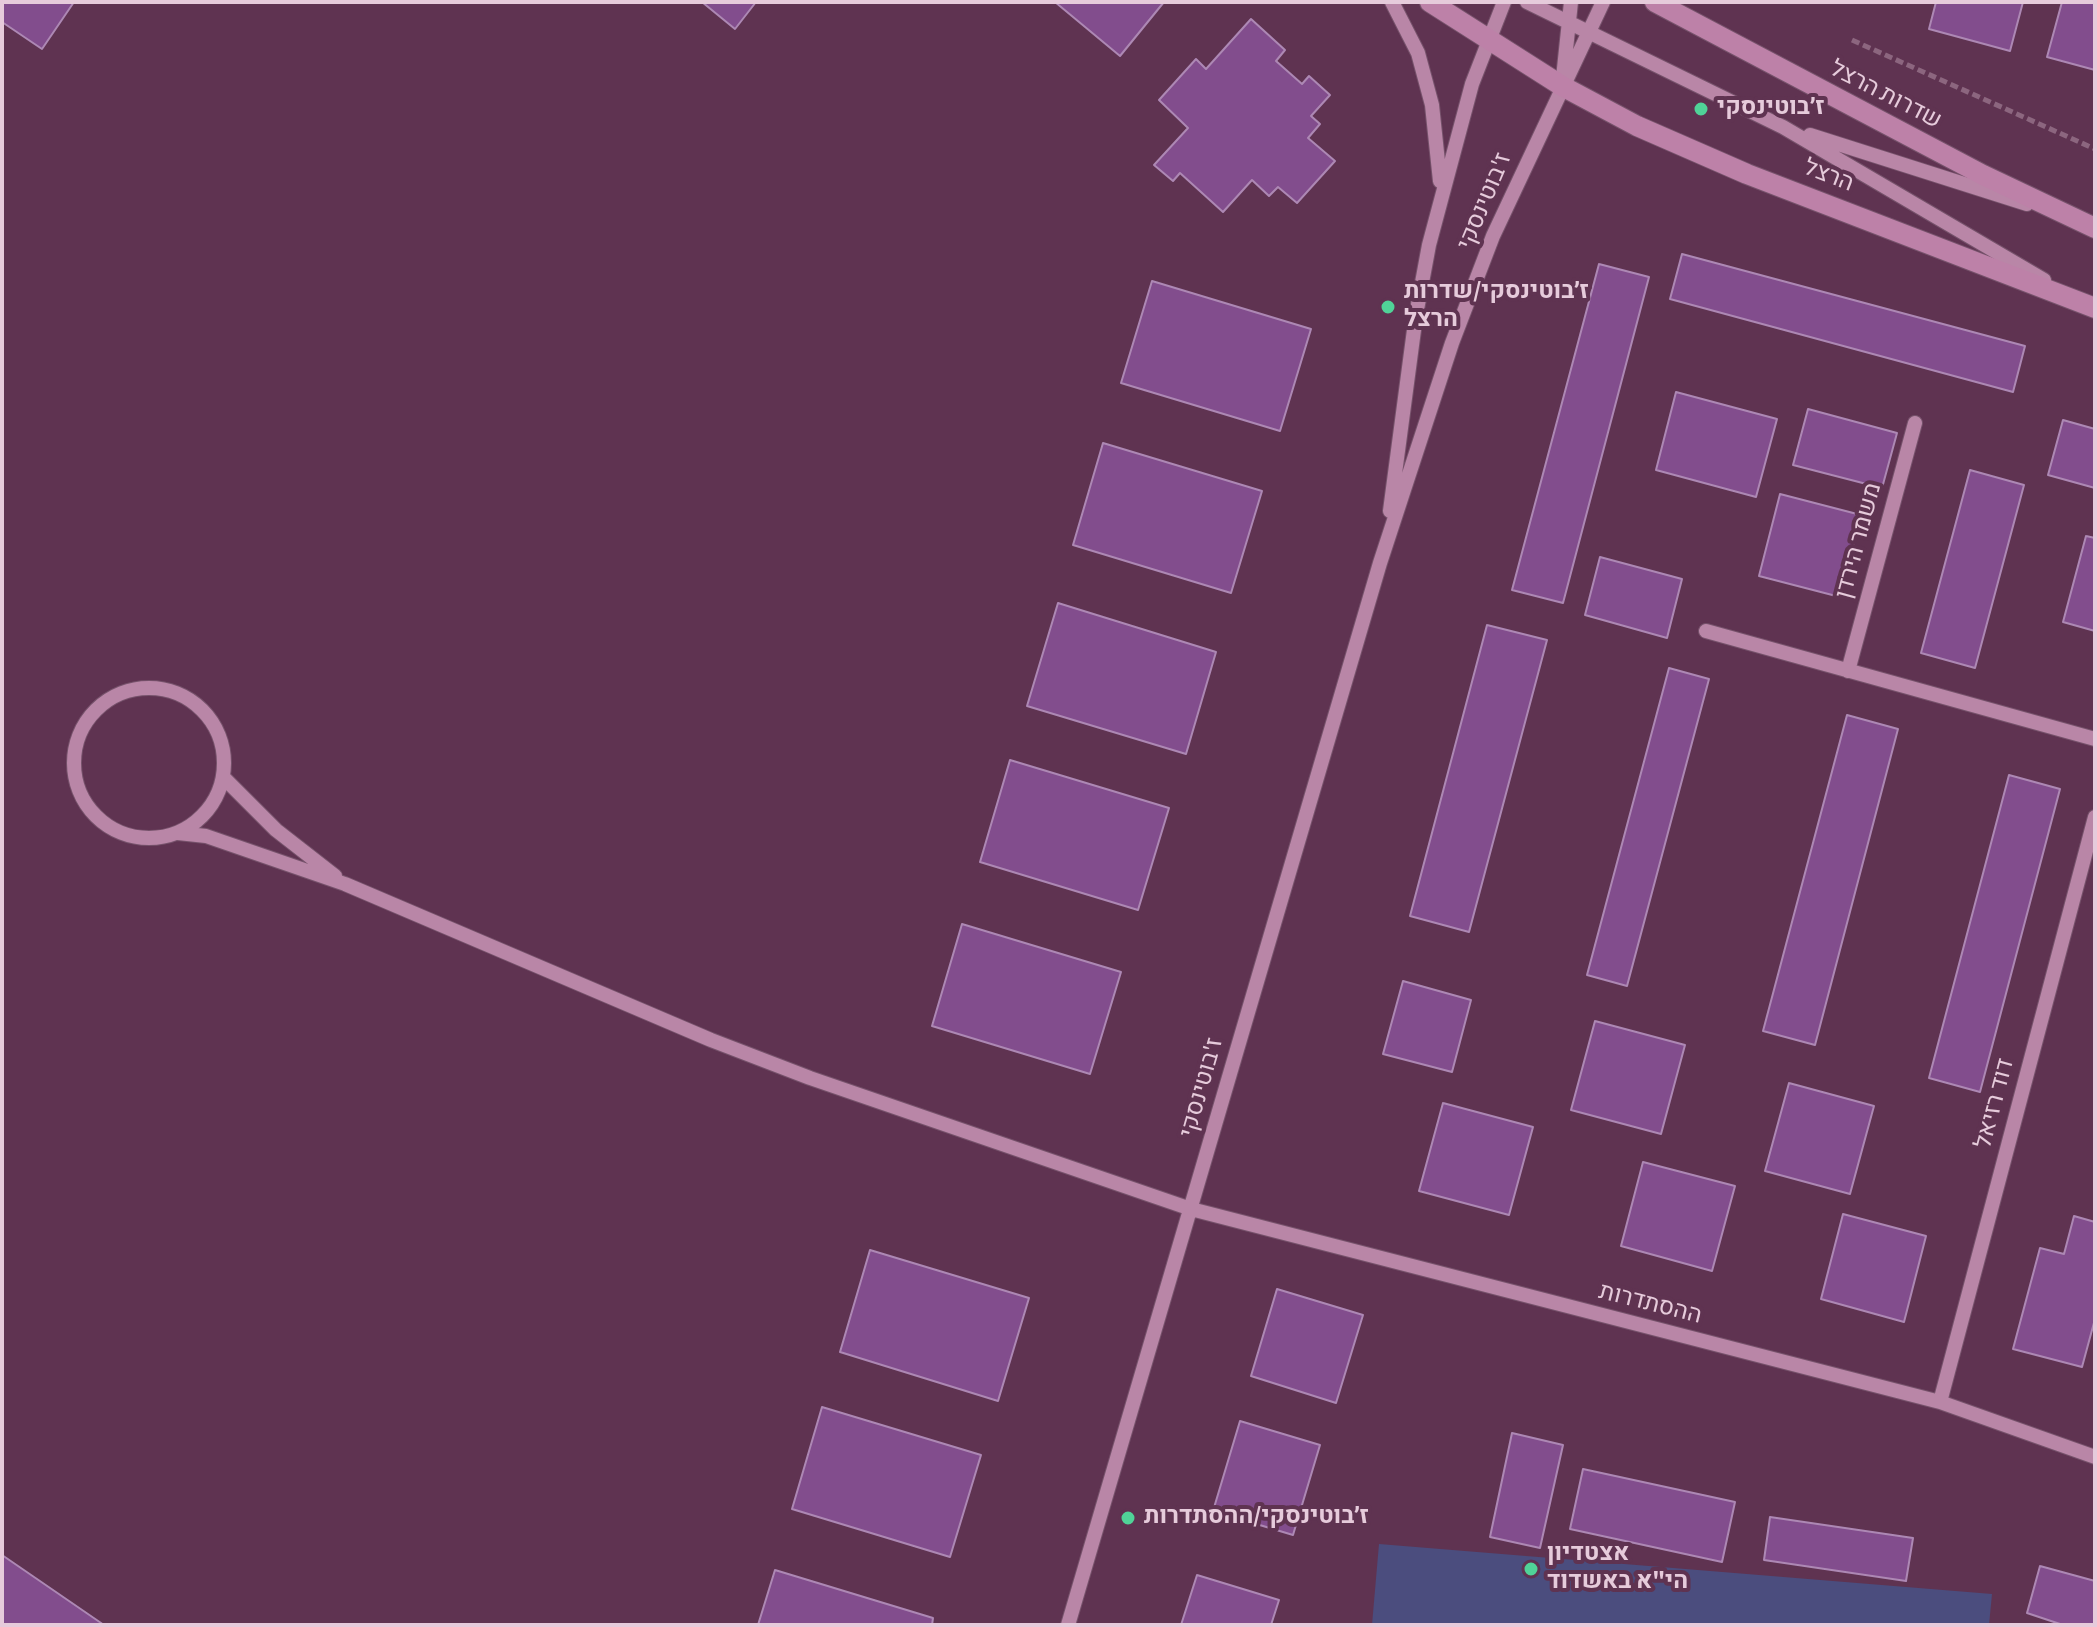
<!DOCTYPE html>
<html>
<head>
<meta charset="utf-8">
<style>
	body { margin:0 }
	#map { position:relative; width:2097px; height:1627px; overflow:hidden; background:#5f3351; font-family:"Source Sans 3",sans-serif }
	canvas { display:block }
	.frame { position:absolute; inset:0; border:4px solid #e6cbdb; pointer-events:none }
</style>
</head>
<body>
<div id="map">
<canvas width="2097" height="1627"></canvas>
<div class="frame"></div>
</div>
<script>
const ctx = document.querySelector('canvas').getContext('2d');
ctx.lineJoin = 'round';
function fillPath(path, color) { ctx.fillStyle = color; ctx.fill(path, 'evenodd'); }
const shape = rows => new Path2D(rows.map(r => 'M' + r).join(''));
function stroke(path, color, width, dash) { ctx.strokeStyle = color; ctx.lineWidth = width; ctx.lineCap = dash ? 'butt' : 'round'; ctx.setLineDash(dash || []); ctx.stroke(path); }
function write(font, color, halo, rows, align = 'center') {
  ctx.font = font + ' "Source Sans 3",Heebo,sans-serif'; ctx.lineWidth = 8; ctx.setLineDash([]); ctx.textBaseline = 'middle'; ctx.strokeStyle = halo; ctx.fillStyle = color; for (const [text, x, y, turn = 0] of rows) {
    ctx.save(); ctx.translate(x, y); ctx.rotate((+turn || 0) * Math.PI / 180); ctx.textAlign = isNaN(turn) ? turn : align; if (halo) ctx.strokeText(text, 0, 0); ctx.fillText(text, 0, 0); ctx.restore();
  }
}
const green = shape([
	[1379,1544,1992,1594,1989,1625,1372,1625]
]);
const building = shape([
	[2,2,74,2,42,49,2,22,2,2],
	[702,2,756,2,735,29,702,2],
	[1055,2,1164,2,1120,56,1055,2],
	[1936,2,2023,2,2010,51,1929,29,1936,2],
	[2062,2,2095,2,2095,70,2047,57,2062,2],
	[1251,19,1285,50,1276,61,1302,84,1309,76,1330,95,1311,116,1320,124,1308,138,1335,161,1297,203,1278,187,1269,196,1252,180,1223,212,1180,173,1173,181,1154,165,1188,128,1159,100,1196,59,1206,69,1251,19],
	[1682,254,2025,346,2013,392,1670,299,1682,254],
	[1599,264,1649,277,1563,603,1512,590,1599,264],
	[1152,281,1311,329,1280,431,1121,383,1152,281],
	[1676,392,1777,419,1756,497,1656,470,1676,392],
	[1808,409,1897,433,1882,488,1793,465,1808,409],
	[2063,420,2095,429,2095,488,2048,475,2063,420],
	[1103,443,1262,491,1231,593,1073,545,1103,443],
	[1970,470,2024,485,1975,668,1921,653,1970,470],
	[1780,494,1861,515,1840,597,1759,576,1780,494],
	[2086,536,2095,538,2095,631,2063,622,2086,536],
	[1600,557,1682,579,1667,638,1585,615,1600,557],
	[1058,603,1216,652,1186,754,1027,706,1058,603],
	[1487,625,1547,640,1469,932,1410,916,1487,625],
	[1669,668,1709,679,1627,986,1587,975,1669,668],
	[1847,715,1898,729,1815,1045,1763,1031,1847,715],
	[1010,760,1169,808,1138,910,980,862,1010,760],
	[2009,775,2060,789,1980,1092,1929,1078,2009,775],
	[962,924,1121,972,1090,1074,932,1026,962,924],
	[1403,981,1471,1000,1452,1072,1383,1054,1403,981],
	[1595,1021,1685,1045,1661,1134,1571,1110,1595,1021],
	[1789,1083,1874,1106,1850,1194,1765,1171,1789,1083],
	[1443,1103,1533,1127,1509,1215,1419,1191,1443,1103],
	[1643,1162,1735,1186,1712,1271,1621,1246,1643,1162],
	[1843,1214,1926,1236,1904,1322,1821,1299,1843,1214],
	[2074,1216,2095,1222,2095,1319,2082,1367,2013,1349,2040,1248,2064,1254,2074,1216],
	[870,1250,1029,1298,998,1401,840,1352,870,1250],
	[1277,1289,1363,1315,1336,1403,1251,1376,1277,1289],
	[822,1407,981,1455,950,1557,792,1509,822,1407],
	[1240,1421,1320,1445,1293,1535,1213,1511,1240,1421],
	[1512,1433,1563,1445,1540,1548,1490,1537,1512,1433],
	[1583,1469,1735,1502,1722,1562,1570,1529,1583,1469],
	[1770,1517,1913,1538,1906,1581,1764,1560,1770,1517],
	[2,1555,104,1625,2,1625,2,1555],
	[2040,1566,2095,1581,2095,1625,2063,1625,2027,1613,2040,1566],
	[775,1570,933,1618,932,1625,758,1625,775,1570],
	[1197,1575,1279,1600,1271,1625,1181,1625,1197,1575]
]);
const path = shape([
	[1852,40,2095,149]
]);
const minor = shape([
	[1392,2,1418,53,1432,105,1440,181],
	[1527,2,1783,127,2044,280],
	[1563,78,1571,2],
	[1810,135,2027,204],
	[1390,511,1416,315,1429,245,1472,84,1504,2],
	[1706,631,2095,739],
	[1848,671,1915,423],
	'74 763a75 75 0 1 1 150 0a75 75 0 1 1-150 0Z',
	[224,778,276,830,335,876],
	[178,833,206,836,345,884,711,1040,810,1078,1191,1209,1940,1402,2095,1457],
	[1940,1402,2095,817],
	[1068,1625,1380,563,1452,343,1493,236,1603,2]
]);
const major = shape([
	[1430,2,1562,86,1637,126,1747,174,2095,308],
	[1655,2,1983,175,2095,228]
]);
const markers = [
	[1701,109,8,"#50d398"],
	[1388,307,8,"#50d398"],
	[1128,1518,8,"#50d398"],
	[1531,1569,8,"#50d398"]
];
const streetNames = [
	["שדרות הרצל",1885,96,27],
	["הרצל",1828,177,21],
	["ז'בוטינסקי",1486,202,-67],
	["משמר הירדן",1860,541,-75],
	["ז'בוטינסקי",1203,1088,-74],
	["דוד רזיאל",1996,1104,-75],
	["ההסתדרות",1650,1305,14]
];
const poiNames = [
	["ז׳בוטינסקי",1717,109],
	["ז׳בוטינסקי/שדרות",1404,293],
	["הרצל",1404,321],
	["ז׳בוטינסקי/ההסתדרות",1144,1518],
	["אצטדיון",1547,1555],
	["הי\"א באשדוד",1547,1583]
];
fillPath(green, '#4b4d7e');
fillPath(building, '#824d8d');
stroke(building, '#ad88b4', 2);
stroke(minor, '#76526b', 16);
stroke(major, '#76526b', 22);
stroke(path, '#8c667f', 5, [8, 4]);
stroke(minor, '#b986a7', 14);
stroke(major, '#bd81a8', 20);
for (const [x, y, r, color] of markers) { const dot = new Path2D(); dot.arc(x, y, r, 0, 2 * Math.PI); ctx.fillStyle = color; ctx.fill(dot); stroke(dot, '#5f3351', 3); }
write('24px', '#e6cbdb', '#5f3351', streetNames);
write('bold 24px', '#e6cbdb', '#5f3351', poiNames, 'left');
</script>
</body>
</html>
